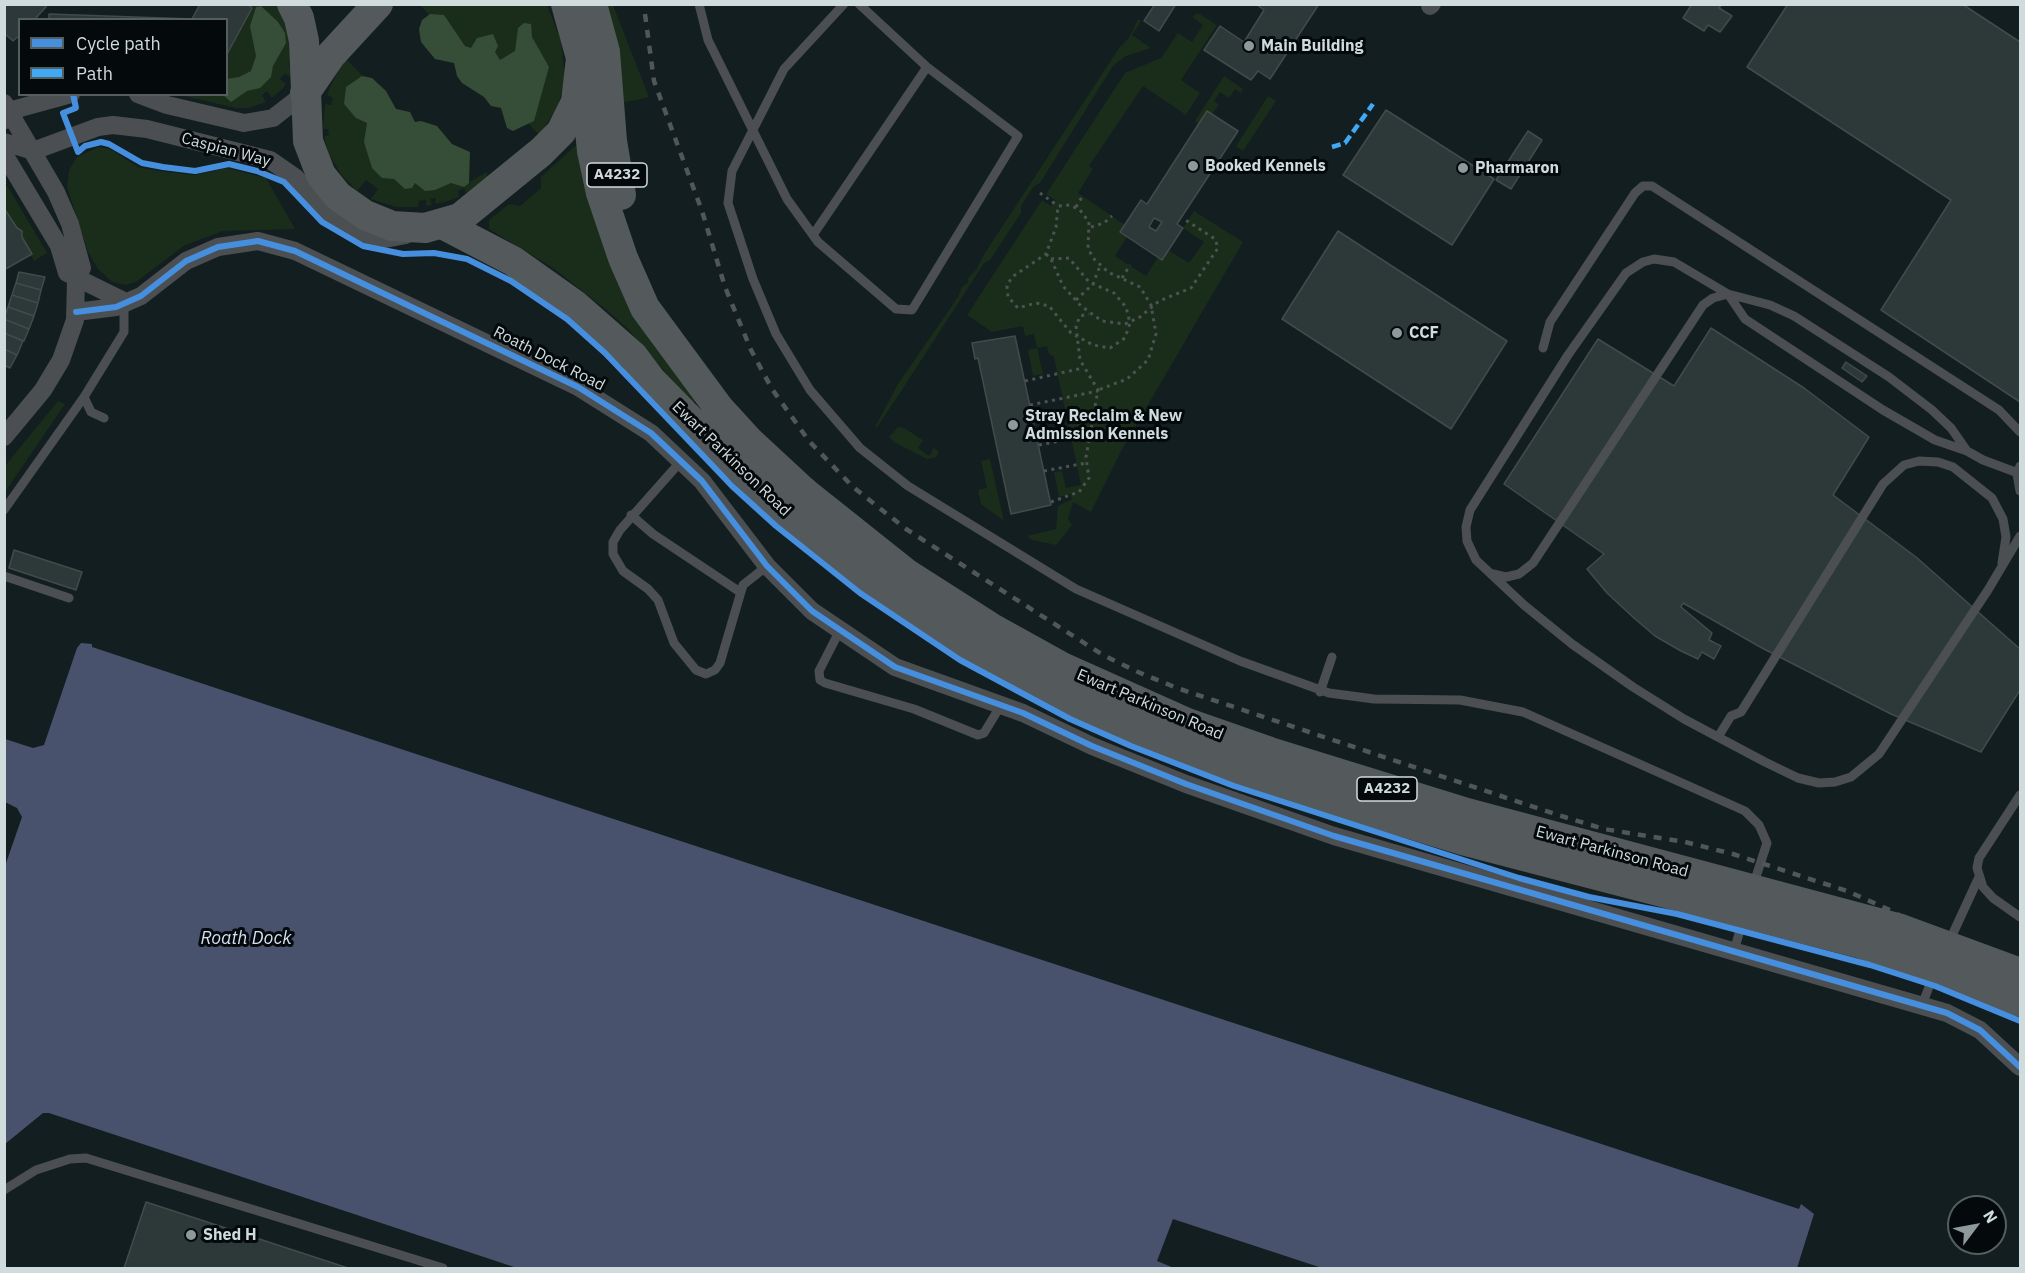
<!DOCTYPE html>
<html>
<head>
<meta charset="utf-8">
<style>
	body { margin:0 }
	#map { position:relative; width:2025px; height:1273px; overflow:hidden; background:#131e20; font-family:"IBM Plex Sans",sans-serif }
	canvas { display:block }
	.frame { position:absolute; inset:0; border:6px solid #cfdbdd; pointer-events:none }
	.legend { position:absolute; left:18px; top:18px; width:210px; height:78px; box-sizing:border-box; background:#040a0b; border:2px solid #555e5f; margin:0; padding:8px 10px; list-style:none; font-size:18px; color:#cfdbdd }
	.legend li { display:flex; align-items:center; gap:12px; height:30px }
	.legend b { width:30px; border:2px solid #555e5f }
	.north { position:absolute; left:1947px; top:1195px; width:60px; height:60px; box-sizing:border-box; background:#040a0b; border:2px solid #555e5f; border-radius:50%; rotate:58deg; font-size:16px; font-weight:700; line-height:24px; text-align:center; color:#cfdbdd }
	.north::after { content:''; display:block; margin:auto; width:21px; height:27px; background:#8d999b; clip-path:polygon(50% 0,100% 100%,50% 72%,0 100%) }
</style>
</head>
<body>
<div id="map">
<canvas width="2025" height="1273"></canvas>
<div class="frame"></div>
<ul class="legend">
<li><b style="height:8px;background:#468fdf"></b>Cycle path</li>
<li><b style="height:8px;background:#3fa9f5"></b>Path</li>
</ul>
<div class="north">N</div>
</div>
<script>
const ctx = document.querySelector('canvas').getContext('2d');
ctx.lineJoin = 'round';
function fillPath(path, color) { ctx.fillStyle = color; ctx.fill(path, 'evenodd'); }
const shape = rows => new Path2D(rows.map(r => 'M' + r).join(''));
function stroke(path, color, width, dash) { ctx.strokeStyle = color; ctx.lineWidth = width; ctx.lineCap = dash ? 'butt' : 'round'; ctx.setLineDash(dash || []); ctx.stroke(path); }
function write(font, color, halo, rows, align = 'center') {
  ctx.font = font + ' "IBM Plex Sans",sans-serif'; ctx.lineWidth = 6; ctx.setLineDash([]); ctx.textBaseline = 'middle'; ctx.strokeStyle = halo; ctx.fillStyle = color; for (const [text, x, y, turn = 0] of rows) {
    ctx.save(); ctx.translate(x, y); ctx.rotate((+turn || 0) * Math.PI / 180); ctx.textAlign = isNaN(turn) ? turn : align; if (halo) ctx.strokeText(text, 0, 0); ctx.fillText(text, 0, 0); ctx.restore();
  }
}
const green = shape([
	[251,5,276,5,287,23,291,44,289,66,292,68,290,76,284,74,280,79,286,84,283,88,272,98,267,91,262,95,266,102,248,108,236,108,180,95,226,94,227,56,252,8],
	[420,5,547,5,561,41,565,78,558,107,539,135],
	[607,5,613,5,649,97,622,103],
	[1198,13,1217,25,1181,80,1200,93,1186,115,1143,86,1089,166,1093,169,1078,193,1125,225,1120,232,1127,237,1115,256,1146,276,1158,257,1162,259,1168,250,1189,263,1204,242,1183,228,1194,211,1243,242,1121,451,1091,512,1073,502,1068,519,1072,525,1056,545,1032,540,1027,536,1056,529,1058,506,1072,499,1070,494,1059,497,1054,472,1062,471,1066,488,1081,485,1054,357,1049,354,1047,346,1037,348,1043,374,1033,376,1028,350,1037,348,1034,334,1025,336,1023,326,992,332,967,315,1042,200,1051,206,1055,200,1046,194,1125,73,1161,58,1178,33,1192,42,1203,25,1192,17],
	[1138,19,1141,21,1132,35,1151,48,1126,56,1113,66,1040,183,1034,186,1021,206,1021,213,990,260,984,263,898,396,877,427,875,427,898,384,958,297,962,287,969,282,967,279,977,269,983,256,1119,48,1129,38],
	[345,58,469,182,487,172,487,180,466,193,464,188,458,191,459,197,448,201,435,204,436,198,430,199,432,205,426,206,426,200,419,201,418,207,396,207,371,199,378,189,366,180,357,191,341,174,330,156,324,137,329,135,328,129,323,129,325,104,331,105,333,98,327,95,330,87],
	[1224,76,1243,89,1241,93,1235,89,1229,98,1220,92,1214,101,1219,105,1212,114,1199,124,1195,121],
	[1268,96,1276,101,1243,151,1236,146],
	[575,146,579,148,696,401,692,403,628,329,609,312,553,268,489,229,489,220,509,204,520,206,541,188,541,177],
	[98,147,110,149,138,167,158,171,194,175,227,168,266,178,295,229,223,231,185,245,136,282,126,285,112,282,98,269,88,252,67,187,69,170,77,157],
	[5,187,8,187,47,253,34,261,22,237,22,231,17,228,5,208],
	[58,401,65,404,5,492,5,466],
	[898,427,904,428,923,440,918,448,929,456,934,448,939,452,936,457,927,459,894,442,889,437],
	[990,459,996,486,1004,521,981,504,978,490,987,488,981,461]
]);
const forest = shape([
	[261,6,278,22,285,33,286,43,273,66,271,77,260,88,247,91,231,102,223,95,226,94,227,79,239,77,251,71,256,56,250,26,256,7],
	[430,14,444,15,465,46,471,48,477,38,493,34,498,46,495,52,500,60,515,51,518,28,524,23,531,24,532,37,549,67,534,121,513,131,507,128,501,108,491,106,484,97,462,83,457,76,454,63,435,59,421,42,419,29,422,20],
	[362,76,372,78,386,91,396,109,410,112,415,122,421,121,437,126,452,144,470,152,469,183,464,187,451,183,435,190,425,191,415,183,412,188,405,189,394,179,382,178,372,168,364,142,367,123,356,118,344,104,346,87]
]);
const water = shape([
	[81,643,92,644,92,647,255,701,1799,1209,1801,1204,1814,1214,1797,1268,1322,1268,1173,1219,1157,1261,1174,1268,517,1268,49,1113,43,1113,5,1144,4,869,22,817,17,808,5,802,5,739,33,748,44,745,77,648]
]);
const building = shape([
	[4,4,44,4,46,7,34,20,20,20,20,35,13,41,4,33,4,4],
	[200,4,248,4,252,8,226,56,226,20,49,20,49,14,192,19,200,4],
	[1155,4,1176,4,1159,31,1144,21,1155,4],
	[1256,4,1319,4,1270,79,1258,71,1251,80,1204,50,1220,26,1244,42,1264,10,1256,4],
	[1692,4,1722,4,1719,8,1732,16,1720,32,1708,25,1704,31,1683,18,1692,4],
	[1788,4,1962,4,2020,42,2020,402,1881,310,1951,200,1747,67,1788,4],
	[1386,110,1494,179,1452,245,1343,175,1386,110],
	[1207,111,1238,131,1177,224,1183,228,1162,260,1120,232,1141,200,1147,204,1207,111],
	[1154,218,1162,222,1156,231,1149,227,1154,218],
	[1528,131,1542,140,1511,189,1496,180,1528,131],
	[4,208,17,228,22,231,22,237,32,254,4,270,4,208],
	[1338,231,1507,341,1451,429,1282,319,1338,231],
	[19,272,45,277,41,290,16,283,19,272],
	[16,283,41,290,38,303,12,295,16,283],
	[12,295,38,303,34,316,8,307,12,295],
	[8,307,34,316,29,329,4,319,8,307],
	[4,319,29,329,24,341,4,333,4,319],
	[1711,328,1804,388,1869,437,1833,495,1916,557,2020,649,2020,690,1981,752,1891,714,1762,648,1683,603,1681,607,1712,633,1709,640,1721,646,1714,659,1702,652,1698,659,1681,651,1655,636,1634,618,1607,593,1587,569,1604,554,1504,484,1598,339,1674,386,1711,328],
	[4,333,23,341,17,355,4,349,4,333],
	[1015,336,1051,505,1011,514,978,358,975,359,972,343,1015,336],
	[4,349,17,355,10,368,4,365,4,349],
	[1846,362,1867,376,1862,382,1842,368,1846,362],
	[14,550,82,572,76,590,9,568,14,550],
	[146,1202,348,1268,124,1268,146,1202]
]);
const path = shape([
	[1040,193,1058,206],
	[1076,207,1082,197],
	[1091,227,1104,223,1112,216],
	[1046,254,1051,259,1063,286,1081,306,1102,321,1125,324,1140,317,1159,301,1191,288,1218,248,1215,239,1184,219],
	[1051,259,1069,258,1089,282,1114,293,1126,307,1130,323,1125,338,1110,348,1093,345,1071,333,1049,306,1036,303,1018,308,1008,297,1007,286,1012,277,1046,254,1056,227,1058,206,1070,205,1080,210,1089,222,1088,248,1093,258,1108,272,1140,287,1151,305,1156,334,1148,360,1127,379,1098,390],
	[1122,278,1130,265],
	[1076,300,1093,284,1100,266],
	[1025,381,1083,368],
	[1030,405,1098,391],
	[1039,445,1091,435],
	[1044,471,1086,463],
	[1051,502,1079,492,1089,478,1086,457,1098,390,1080,360,1076,326,1080,316,1089,314]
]);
const lane = shape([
	[699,4,708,40,787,199,818,242,896,309,912,310,1018,136,927,67,859,4],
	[844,4,784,69,732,171,728,203,753,279,776,334,810,390,860,448,908,486,1076,589,1240,661,1329,693,1374,699,1460,700,1523,712,1745,811,1759,825,1767,843,1753,886],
	[813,235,927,67],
	[1728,294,1745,319,1883,410,1935,440,1967,451,1983,460,2018,473],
	[1543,348,1550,322,1635,193,1643,186,1652,186,1999,410,2020,432],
	[104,418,91,412,84,397,124,332,124,301],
	[1967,451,1951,428,1932,410,1889,377,1794,316,1770,305,1728,294,1674,262,1654,259,1643,262,1626,273,1568,355,1470,510,1466,527,1467,541,1476,560,1524,605,1572,644,1633,687,1684,719,1765,762,1798,778,1819,783,1835,782,1851,777,1879,754,1988,590,2020,536],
	[682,460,620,530,613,542,613,554,623,571,648,589,658,600,674,643,696,670,706,674,715,670,720,663,743,585,767,566],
	[2020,466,2017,474,2020,491],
	[4,510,84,397],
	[631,515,653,534,740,592],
	[1493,574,1506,577,1519,574,1533,563,1703,305,1713,298,1728,294],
	[4,576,69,598],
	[839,632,819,671,820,680,825,683,914,709,978,735,984,733,1001,705],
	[1320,692,1332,657],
	[1718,737,1731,716,1741,712,1883,484,1904,465,1919,461,1938,462,1953,467,1992,498,2003,519,2006,537,2002,563],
	[2020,795,1979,858,1977,868,1983,887,1993,898,2020,917],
	[1949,942,1979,877],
	[1734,951,1744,916],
	[1922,1005,1934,974],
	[4,1190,36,1170,70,1159,86,1158,443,1268]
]);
const street = shape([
	[1430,6,1432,4],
	[138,94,167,105,244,123,273,118,305,93],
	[4,103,56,192,70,224,82,268,76,279],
	[5,120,9,111,71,94],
	[4,142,33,151,98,127,113,125,147,129,270,160,296,178,320,206,345,225,369,236,385,239,406,235],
	[4,154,59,246,67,273,124,301],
	[76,312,116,307,141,296,186,261,218,247,258,241,295,251,578,387,651,433,702,481,767,566,812,611,895,667,1023,713,1092,746,1186,784,1334,836,1947,1013,1980,1030,2020,1067],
	[4,437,43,390,61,360,75,320,76,279]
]);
const primary = shape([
	[292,4,299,18,304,41,308,141,321,175,338,196,365,215,392,226,425,228,460,218,541,152,561,132,576,102,581,58,566,4],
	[592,4,605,52,612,141,621,195],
	[585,82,592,151,601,193,623,258,645,308,718,407,750,442,804,492],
	[305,93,331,55,378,4],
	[444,225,513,261,575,305,633,356,651,380,698,428,786,513]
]);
const rail = shape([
	[645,14,654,81,702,211,725,287,751,350,772,389,809,441,853,487,906,529,1103,655,1138,672,1177,688,1558,815,1604,829,1685,842,1733,854,1847,891,1892,911,1956,949,2020,997]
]);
const primaryBridge = shape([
	[804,492,907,574,990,627,1064,668,1187,723,1270,752,1467,813,1901,929,2020,973],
	[786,513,883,590,961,641,1037,685,1163,743,1260,778,1462,840,1862,944,2020,1002]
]);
const quiet = shape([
	[1332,147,1345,143,1373,104]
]);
const cycleway = shape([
	[73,94,76,108,63,113,78,152,85,146,101,142,109,144,142,163,163,167,195,171,229,164,257,171,284,182,322,222,363,246,403,254,434,253,467,259,511,281,567,319,605,353,732,486,776,526,860,593,960,660,1070,719,1131,746,1234,786,1519,878,1589,897,1677,914,1870,965,1935,986,2020,1021],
	[76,312,116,307,141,296,186,261,218,247,258,241,295,251,578,387,651,433,702,481,767,566,812,611,895,667,1023,713,1092,746,1186,784,1334,836,1947,1013,1980,1030,2020,1067]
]);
const markers = [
	[1249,46,6,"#8d999b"],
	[1193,166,6,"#8d999b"],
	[1463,168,6,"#8d999b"],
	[1397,333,6,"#8d999b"],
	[1013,425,6,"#8d999b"],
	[191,1235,6,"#8d999b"]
];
const shields = [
	[617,175,60],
	[1387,789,60]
];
const shieldNames = [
	["A4232",617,175],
	["A4232",1387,789]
];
const poiNames = [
	["Main Building",1261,46],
	["Booked Kennels",1205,166],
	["Pharmaron",1475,168],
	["CCF",1409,333],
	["Stray Reclaim & New",1025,416],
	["Admission Kennels",1025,434],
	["Shed H",203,1235]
];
const streetNames = [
	["Caspian Way",226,150,15],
	["Roath Dock Road",549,359,27],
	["Ewart Parkinson Road",731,459,44],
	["Ewart Parkinson Road",1150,705,23],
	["Ewart Parkinson Road",1612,852,15]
];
const waterNames = [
	["Roath Dock",246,939]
];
fillPath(green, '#192d1a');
fillPath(forest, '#364d37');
fillPath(water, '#49526d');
fillPath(building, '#2c3938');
stroke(building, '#424b4b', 1.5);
stroke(path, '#4d5253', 3, [3, 4.5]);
stroke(lane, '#4b4f51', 9);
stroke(street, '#4b4f51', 18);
stroke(primary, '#54595b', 30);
stroke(rail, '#515759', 4.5, [8, 8]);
stroke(primaryBridge, '#54595b', 30);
stroke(quiet, '#3fa9f5', 4.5, [9, 4.5]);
stroke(cycleway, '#468fdf', 6);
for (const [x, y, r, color] of markers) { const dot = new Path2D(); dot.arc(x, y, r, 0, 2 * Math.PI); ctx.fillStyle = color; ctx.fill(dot); stroke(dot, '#040a0b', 2); }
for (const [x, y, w] of shields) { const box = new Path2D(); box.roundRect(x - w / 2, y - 12, w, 24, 4.5); ctx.fillStyle = '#040a0b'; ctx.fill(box); stroke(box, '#cfdbdd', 1.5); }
write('bold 15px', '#cfdbdd', null, shieldNames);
write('bold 16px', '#cfdbdd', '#040a0b', poiNames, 'left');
write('16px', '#cfdbdd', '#040a0b', streetNames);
write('italic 18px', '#d7def5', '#040a0b', waterNames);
</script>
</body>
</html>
